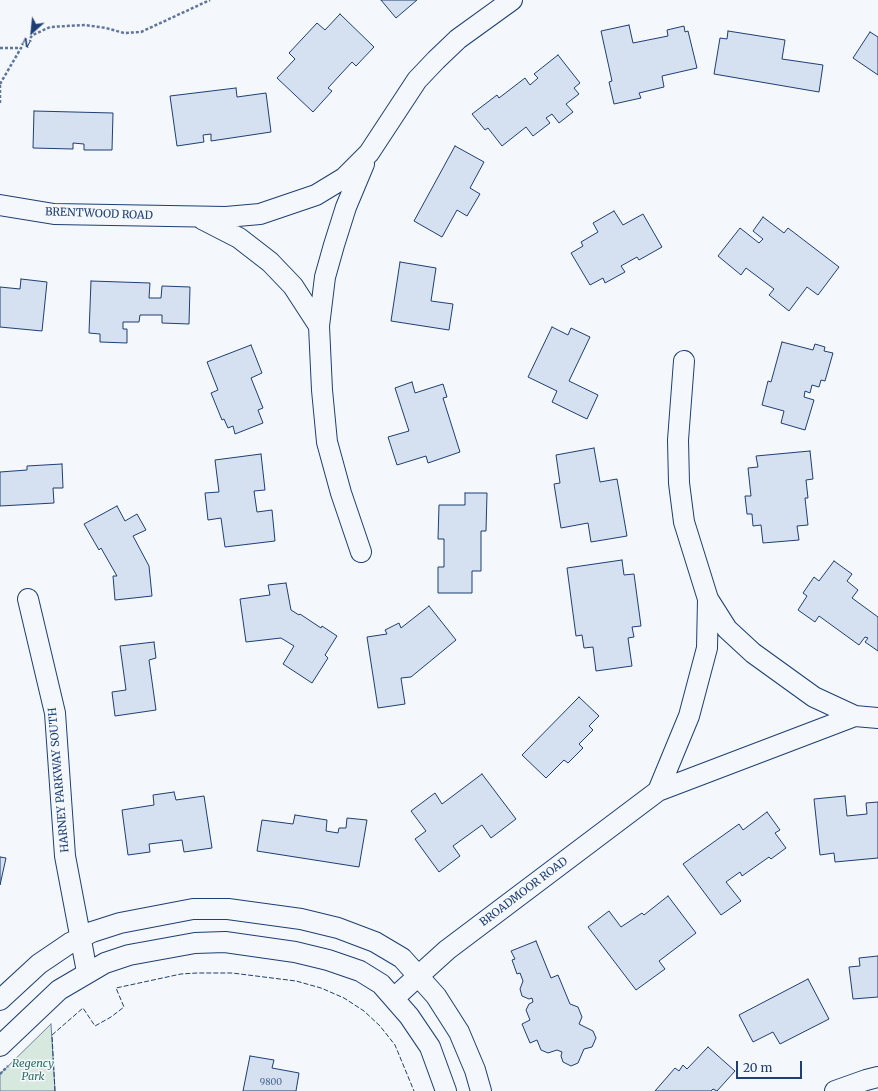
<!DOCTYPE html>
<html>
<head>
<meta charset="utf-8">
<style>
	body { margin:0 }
	#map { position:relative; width:878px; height:1091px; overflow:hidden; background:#f4f7fb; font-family:Merriweather,serif }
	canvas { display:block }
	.north { position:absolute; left:12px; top:12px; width:40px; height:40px; -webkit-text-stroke:3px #f4f7fb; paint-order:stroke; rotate:207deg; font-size:11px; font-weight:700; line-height:16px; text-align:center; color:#1d3f73 }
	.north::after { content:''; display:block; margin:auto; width:14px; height:18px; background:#1d3f73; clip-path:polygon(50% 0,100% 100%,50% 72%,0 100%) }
	.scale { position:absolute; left:736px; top:1061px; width:66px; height:18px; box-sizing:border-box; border:2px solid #1d3f73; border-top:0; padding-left:5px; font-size:12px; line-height:14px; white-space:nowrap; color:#1d3f73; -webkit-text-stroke:3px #f4f7fb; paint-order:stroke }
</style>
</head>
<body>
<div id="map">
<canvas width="878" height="1091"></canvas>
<div class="north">N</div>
<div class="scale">20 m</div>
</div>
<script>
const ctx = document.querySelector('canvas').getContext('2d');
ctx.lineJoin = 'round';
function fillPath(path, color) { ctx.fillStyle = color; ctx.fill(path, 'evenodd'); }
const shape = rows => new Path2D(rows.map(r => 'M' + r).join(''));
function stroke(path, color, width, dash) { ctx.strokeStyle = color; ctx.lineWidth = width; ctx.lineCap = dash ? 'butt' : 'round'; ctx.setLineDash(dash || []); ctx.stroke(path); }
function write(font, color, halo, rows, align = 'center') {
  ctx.font = font + ' Merriweather,serif'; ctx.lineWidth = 3; ctx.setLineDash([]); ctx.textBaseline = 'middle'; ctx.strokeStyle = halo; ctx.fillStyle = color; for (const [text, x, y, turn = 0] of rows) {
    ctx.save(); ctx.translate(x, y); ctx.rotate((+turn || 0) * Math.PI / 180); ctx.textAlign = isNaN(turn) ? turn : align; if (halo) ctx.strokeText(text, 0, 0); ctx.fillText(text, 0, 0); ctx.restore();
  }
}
const green = shape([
	[51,1024,55,1091,0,1091,0,1074,51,1024]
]);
const building = shape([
	[381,0,417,0,396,18,381,0],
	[340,14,374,47,356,66,352,62,328,88,332,91,313,112,277,78,295,59,289,53,317,23,325,30,340,14],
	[629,25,633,43,668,36,667,30,684,26,685,32,688,31,697,68,662,76,664,87,639,93,641,98,614,104,609,82,612,81,601,31,629,25],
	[728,31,785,40,782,59,823,65,819,92,714,74,720,38,727,39,728,31],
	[870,32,878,37,878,75,853,58,870,32],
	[558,55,580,83,574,88,579,94,566,104,573,112,559,123,552,114,546,118,550,123,533,136,526,127,502,146,488,128,485,130,472,114,497,95,499,98,525,78,530,85,538,78,534,74,558,55],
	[236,88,237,97,266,93,271,132,211,141,211,134,203,135,204,142,177,146,170,96,236,88],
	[34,111,113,113,112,150,84,150,84,144,73,143,73,149,33,148,34,111],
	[455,146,484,162,470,188,480,194,467,216,457,210,442,237,414,221,455,146],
	[614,211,623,225,643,214,662,247,639,260,637,257,621,266,625,272,605,283,603,278,590,285,571,253,583,246,581,242,598,232,593,223,614,211],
	[763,217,784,233,788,228,839,267,818,295,807,287,789,311,769,295,774,289,746,268,741,275,718,256,740,228,759,243,763,239,753,231,763,217],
	[400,262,436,268,431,301,453,304,449,330,391,321,400,262],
	[21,279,47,282,42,331,0,327,0,287,20,289,21,279],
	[91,281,150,283,149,298,161,298,162,286,190,287,189,324,162,323,162,315,140,315,139,322,123,322,123,329,127,329,127,343,100,342,100,334,89,333,91,281],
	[552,327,568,335,571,328,590,337,569,381,598,395,587,419,552,402,557,391,528,377,552,327],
	[782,342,813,350,815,344,825,347,824,351,833,353,825,381,821,380,819,387,812,385,810,393,805,391,804,397,814,400,805,430,781,423,784,411,762,405,768,381,771,382,782,342],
	[251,345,262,373,251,378,263,408,258,410,263,423,235,434,233,426,228,428,224,419,222,420,211,393,218,390,207,362,251,345],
	[412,382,415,393,443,384,447,397,443,398,460,452,428,463,426,456,397,465,388,437,409,431,395,388,412,382],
	[594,448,600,482,617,479,627,536,591,542,588,523,561,528,554,484,560,483,556,455,594,448],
	[810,451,813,479,806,480,808,498,805,498,808,525,797,526,799,540,763,543,761,525,753,526,752,514,747,514,745,496,751,496,748,468,758,467,756,456,810,451],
	[261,454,265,490,254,491,257,512,272,510,275,541,225,547,221,518,208,520,205,493,219,492,215,460,261,454],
	[62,464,63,488,53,488,54,503,0,506,0,472,27,470,27,466,62,464],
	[465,493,487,493,486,531,481,531,481,571,472,571,472,593,438,593,438,567,444,567,444,539,438,539,439,505,465,505,465,493],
	[117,506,125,521,137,514,146,530,133,536,149,566,152,596,115,600,113,576,117,576,101,548,99,550,84,524,117,506],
	[622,560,624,575,634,574,641,626,632,627,634,637,628,638,632,666,596,671,593,647,584,648,582,635,576,636,567,568,622,560],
	[834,561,852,574,847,581,858,590,852,598,878,617,878,651,865,642,868,638,865,637,859,645,819,616,815,622,798,610,807,596,803,593,814,577,819,581,834,561],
	[286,583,291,610,299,615,300,614,321,628,322,626,337,636,325,655,328,658,312,683,283,664,294,646,281,638,246,642,240,599,270,595,268,585,286,583],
	[429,606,456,640,411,677,401,678,405,704,378,708,367,637,387,634,385,630,399,623,401,628,429,606],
	[154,642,156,658,149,660,156,710,115,716,112,692,126,690,120,646,154,642],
	[579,697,599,716,589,726,593,730,579,744,583,748,568,763,564,760,546,778,522,755,579,697],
	[482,774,516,819,491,838,482,825,453,846,460,856,439,872,415,839,426,831,411,811,435,793,442,804,482,774],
	[174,792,176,800,204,796,212,848,184,852,182,840,149,844,150,852,128,855,122,810,154,805,153,795,174,792],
	[845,796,847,816,867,814,866,803,878,802,878,858,835,862,834,853,820,855,814,799,845,796],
	[767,812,780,830,775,833,786,848,771,859,769,857,742,876,740,872,726,882,741,901,721,915,683,864,739,824,743,830,767,812],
	[295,815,327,820,326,831,338,833,339,828,346,828,347,818,367,820,359,867,257,851,262,820,293,824,295,815],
	[0,857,6,858,0,885,0,857],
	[668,896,696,933,659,961,665,969,636,990,588,927,609,911,621,927,642,913,644,915,668,896],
	[536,941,551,978,558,975,570,1004,578,1007,582,1017,579,1024,593,1031,596,1038,592,1047,584,1049,578,1063,571,1066,563,1062,561,1056,562,1052,557,1050,548,1053,541,1050,537,1040,530,1043,522,1024,530,1020,526,1010,529,1004,533,1002,532,998,529,999,522,996,520,989,523,981,520,973,517,974,512,960,515,959,511,951,536,941],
	[878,956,878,997,853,999,849,967,860,966,859,958,878,956],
	[808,979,829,1019,780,1044,773,1032,753,1042,739,1015,808,979],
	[708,1047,735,1071,717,1091,713,1089,711,1091,655,1091,675,1068,679,1071,683,1065,687,1069,708,1047],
	[250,1056,274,1060,272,1068,299,1073,296,1091,243,1091,250,1056]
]);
const path = shape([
	[0,48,20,48],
	[0,84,21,48,33,35,50,27,85,25,106,28,124,33,141,32,210,0],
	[0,85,0,105],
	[0,1074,8,1066]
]);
const street = shape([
	[0,205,54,214,226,217,260,214,316,195,344,178,369,153,417,80,436,60,458,39,512,0],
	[202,219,239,238,270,262,293,286,319,326],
	[361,552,341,493,327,442,322,390,319,326,325,277,334,245,346,207,364,164],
	[28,599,55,713,65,856,87,972],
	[708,599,727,629,753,653,814,697,855,716],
	[658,791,689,716,707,648,708,599,684,522,679,483,678,440,684,361],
	[394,998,447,950,658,791,855,716,878,718],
	[0,1000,39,964,70,943,92,932,120,923,193,909,228,909,301,919,338,928,375,942,402,958,436,996,459,1032,475,1070,481,1091],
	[0,1046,59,990,105,963,129,955,195,943,225,942,295,952,328,960,360,971,381,984,409,1016,430,1047,446,1091],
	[835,1091,866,1080,878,1077]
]);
const fence = shape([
	[55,1091,52,1035,83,1008,95,1026,111,1017,124,1007,116,988,181,974,197,973,232,973,296,981,321,988,344,998,364,1011,380,1026,395,1045,414,1091]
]);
const numberNames = [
	["9800",271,1082]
];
const streetNames = [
	["BRENTWOOD ROAD",99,214,2],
	["HARNEY PARKWAY SOUTH",59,780,-95],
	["BROADMOOR ROAD",524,892,-37]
];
const parkNames = [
	["Regency",33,1064],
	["Park",33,1077]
];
fillPath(green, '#d7e8df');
stroke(green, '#687fa3', 1);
fillPath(building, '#d5e0f0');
stroke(building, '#1d3f73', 1);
stroke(street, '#1d3f73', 22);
stroke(path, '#5e769c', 2.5, [3, 2]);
stroke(street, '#f4f7fb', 20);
stroke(fence, '#1d3f73', 1, [5, 2]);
write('9px', '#4b6792', null, numberNames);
write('11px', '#1d3f73', '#f4f7fb', streetNames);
write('italic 11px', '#2c6c60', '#f4f7fb', parkNames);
</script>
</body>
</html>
